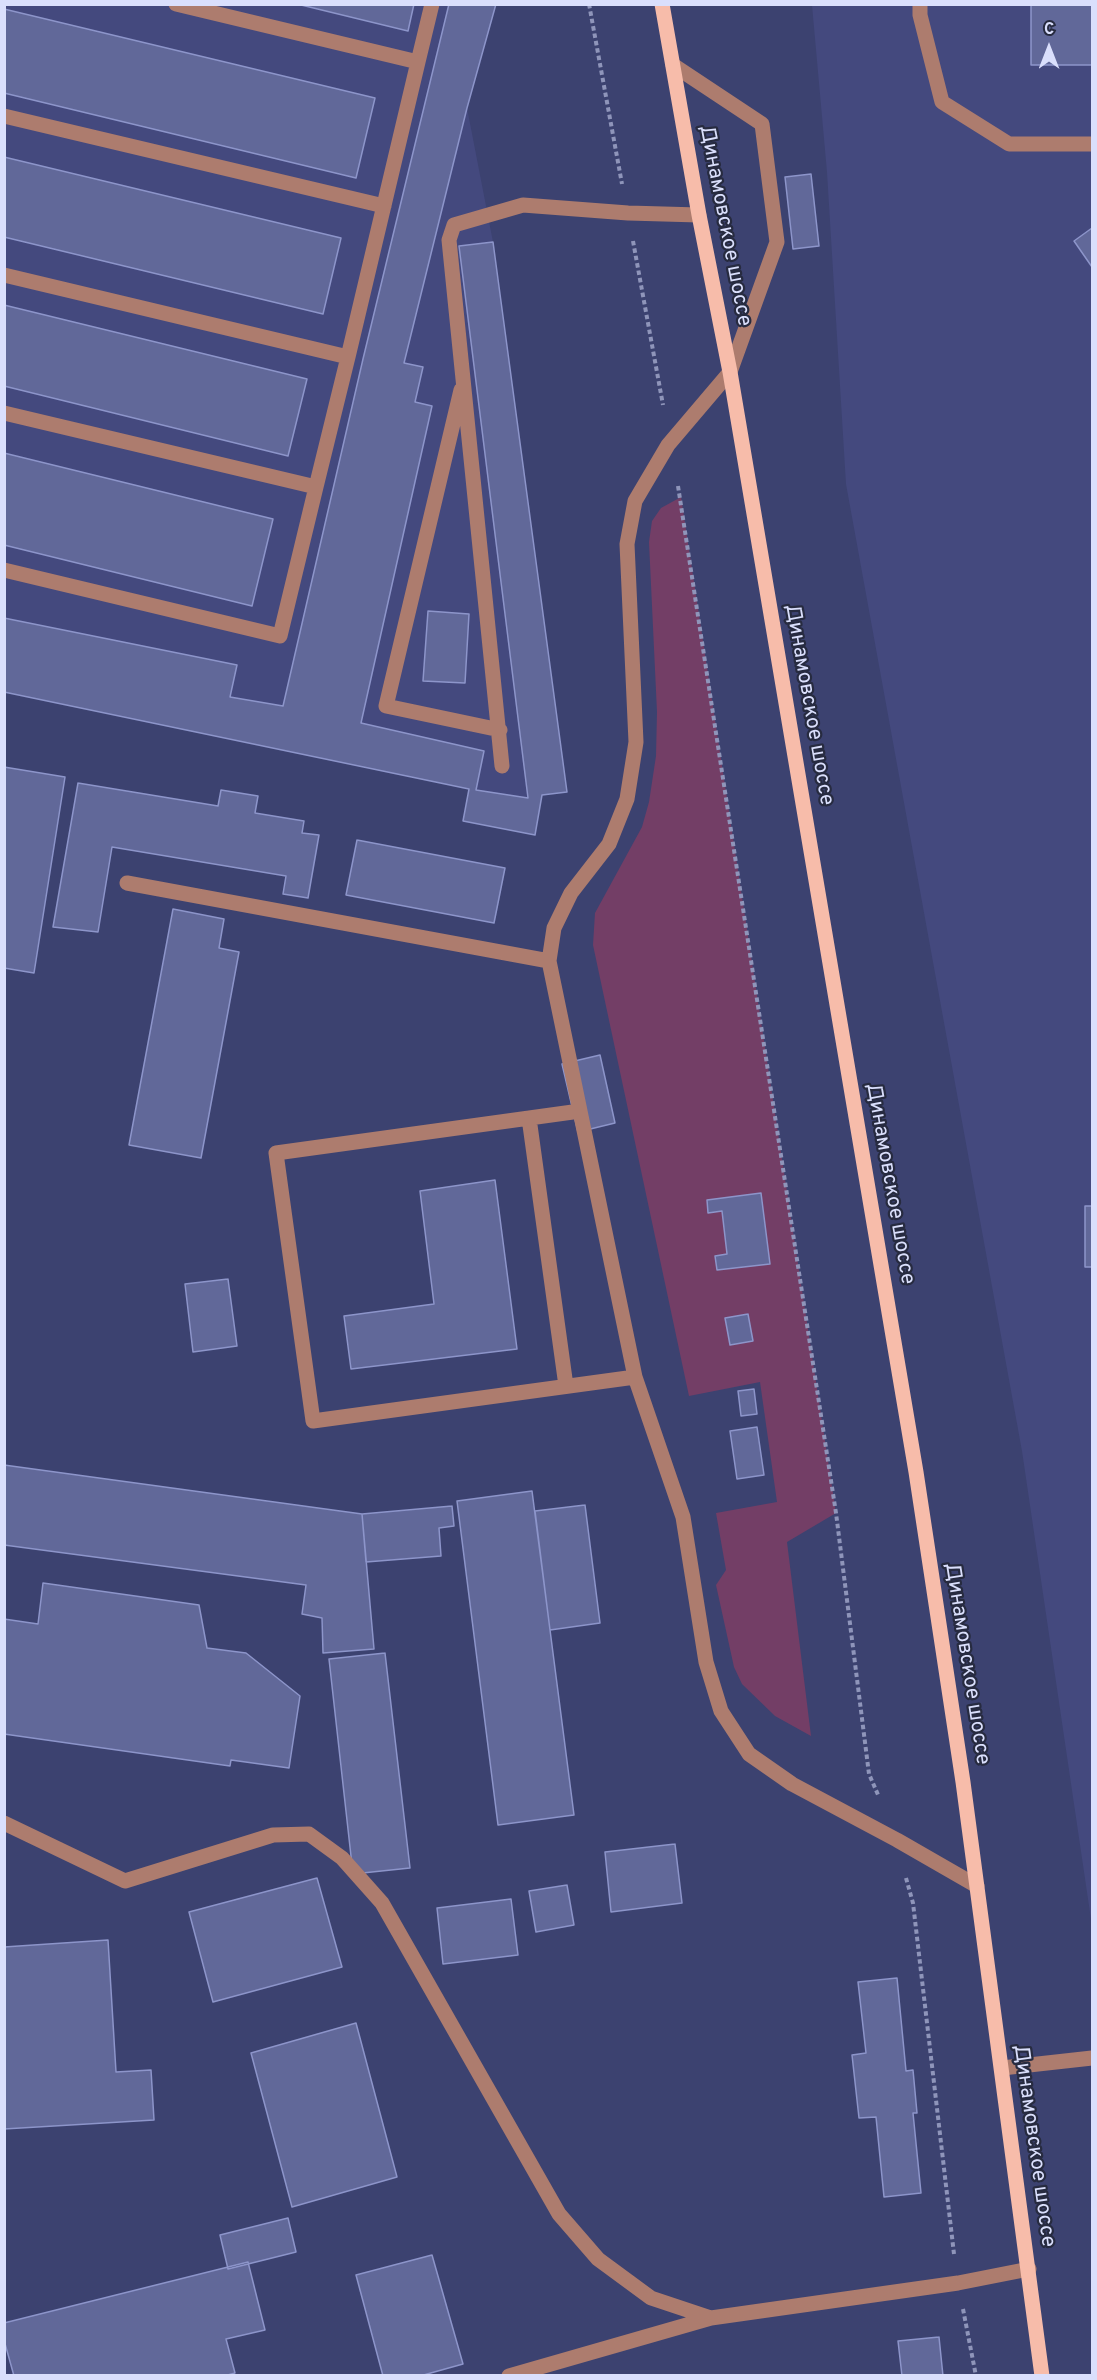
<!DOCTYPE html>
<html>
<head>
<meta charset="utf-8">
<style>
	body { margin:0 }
	#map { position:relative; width:1097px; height:2380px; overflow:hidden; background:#3c4270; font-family:Overpass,sans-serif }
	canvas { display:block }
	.frame { position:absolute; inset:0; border:6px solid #dadffc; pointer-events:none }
	.north { position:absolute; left:1019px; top:18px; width:60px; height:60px; -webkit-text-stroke:4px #272b40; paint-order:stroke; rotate:0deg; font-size:16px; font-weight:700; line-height:24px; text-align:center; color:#dadffc }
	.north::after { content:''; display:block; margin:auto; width:21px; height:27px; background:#dadffc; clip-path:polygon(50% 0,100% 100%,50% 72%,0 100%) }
</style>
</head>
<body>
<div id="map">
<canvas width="1097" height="2380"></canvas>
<div class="frame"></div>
<div class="north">С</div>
</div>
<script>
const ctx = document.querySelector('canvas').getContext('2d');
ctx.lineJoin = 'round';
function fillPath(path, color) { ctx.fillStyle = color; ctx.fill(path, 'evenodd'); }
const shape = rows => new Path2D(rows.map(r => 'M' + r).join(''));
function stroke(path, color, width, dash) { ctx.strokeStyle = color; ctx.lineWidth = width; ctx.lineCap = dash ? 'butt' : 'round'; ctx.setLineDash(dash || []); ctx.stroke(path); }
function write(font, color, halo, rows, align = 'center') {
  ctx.font = font + ' Overpass,sans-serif'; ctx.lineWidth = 4.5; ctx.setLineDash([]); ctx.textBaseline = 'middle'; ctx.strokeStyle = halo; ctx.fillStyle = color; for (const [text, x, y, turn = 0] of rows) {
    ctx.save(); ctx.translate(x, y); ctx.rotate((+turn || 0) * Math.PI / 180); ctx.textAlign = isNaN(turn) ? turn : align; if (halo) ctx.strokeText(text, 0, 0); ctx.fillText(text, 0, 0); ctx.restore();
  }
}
const built = shape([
	[5,5,496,5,467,108,493,242,567,792,542,795,535,835,463,821,469,789,5,692],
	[812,5,1092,5,1092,1926,1022,1451,846,484,827,172]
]);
const green = shape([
	[681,497,836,1513,787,1542,811,1736,775,1716,742,1684,734,1667,716,1585,726,1570,716,1513,777,1502,760,1382,689,1396,593,945,595,913,642,827,649,802,656,756,657,712,649,542,652,521,661,508]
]);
const building = shape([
	[297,4,414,4,408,31,297,4],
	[449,4,496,4,467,108,404,363,423,367,415,402,432,406,361,723,484,751,476,790,528,798,459,246,493,242,567,792,542,795,535,835,463,821,469,789,4,692,4,618,237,665,230,697,283,706,363,359,449,4],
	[1031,4,1092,4,1092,65,1031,65,1031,4],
	[4,9,375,98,356,178,4,93,4,9],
	[4,157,341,238,323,314,4,237,4,157],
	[811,174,819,246,793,249,785,177,811,174],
	[1092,228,1092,267,1074,241,1092,228],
	[4,305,307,379,288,456,4,386,4,305],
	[4,453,273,519,252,606,4,545,4,453],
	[428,611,469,614,465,683,423,681,428,611],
	[4,767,65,777,34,973,4,968,4,767],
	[78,783,218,806,221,790,258,796,255,813,304,821,302,833,319,835,308,898,283,894,286,876,112,847,98,932,53,927,78,783],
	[357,840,505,868,494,923,346,895,357,840],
	[173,909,224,919,219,948,239,952,201,1158,129,1145,173,909],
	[600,1055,615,1123,578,1132,562,1064,600,1055],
	[495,1180,517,1349,351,1369,344,1316,434,1304,420,1191,495,1180],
	[761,1193,770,1264,717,1270,715,1256,727,1254,722,1211,708,1213,707,1200,761,1193],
	[1085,1206,1092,1206,1092,1267,1085,1267,1085,1206],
	[228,1279,237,1346,193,1352,185,1284,228,1279],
	[748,1314,753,1341,730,1345,725,1318,748,1314],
	[754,1389,757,1414,741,1416,738,1391,754,1389],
	[757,1427,764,1475,737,1479,730,1431,757,1427],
	[4,1465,362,1514,374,1649,323,1653,322,1618,302,1614,306,1585,4,1545,4,1465],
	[532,1491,574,1815,498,1825,457,1501,532,1491],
	[585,1505,600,1623,550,1630,535,1511,585,1505],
	[452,1506,454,1526,439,1528,441,1556,366,1562,362,1514,452,1506],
	[43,1583,199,1605,207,1648,246,1653,300,1696,289,1768,231,1760,230,1766,4,1734,4,1619,38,1624,43,1583],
	[385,1653,410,1868,353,1874,329,1659,385,1653],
	[675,1844,682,1903,611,1912,605,1852,675,1844],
	[317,1878,342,1967,213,2002,189,1912,317,1878],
	[567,1885,574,1925,536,1932,529,1891,567,1885],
	[511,1899,518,1955,443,1964,437,1908,511,1899],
	[108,1940,116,2072,151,2070,154,2120,4,2129,4,1947,108,1940],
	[897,1978,906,2071,913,2070,917,2113,913,2113,921,2193,884,2197,876,2117,859,2118,852,2055,866,2053,858,1982,897,1978],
	[356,2023,397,2177,292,2207,251,2053,356,2023],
	[288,2218,296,2252,228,2269,220,2235,288,2218],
	[432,2255,463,2364,420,2376,383,2376,356,2275,432,2255],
	[248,2262,265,2330,226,2339,235,2373,224,2376,14,2376,4,2340,4,2323,248,2262],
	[939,2337,943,2376,902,2376,898,2341,939,2337]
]);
const path = shape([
	[589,4,622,184],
	[633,241,663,405],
	[678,486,836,1513,869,1774,879,1797],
	[906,1878,913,1903,954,2254],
	[963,2309,976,2376]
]);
const minor = shape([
	[920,4,920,15,942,102,1009,144,1092,144],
	[418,62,432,4],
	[673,65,762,124,777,242,730,372,668,445,635,501,627,544,636,742,627,799,609,844,571,893,554,928,549,961,635,1377,683,1517,706,1662,721,1711,749,1754,792,1784,897,1840,977,1886],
	[4,116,384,206],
	[4,275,348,357,418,62,176,4],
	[461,390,386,706,500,730],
	[4,413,316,487,280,636,4,570],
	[316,487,348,357],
	[502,766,449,240,454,225,523,205,628,213,699,215],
	[127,883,549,961],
	[580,1111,276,1153,313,1421,635,1377],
	[529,1118,566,1386],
	[4,1823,125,1881,273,1835,309,1834,342,1858,382,1903,559,2214,598,2259,651,2298,711,2318,958,2283,1029,2269],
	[1002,2068,1092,2058],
	[509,2376,711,2318]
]);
const major = shape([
	[662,4,699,215,730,372,916,1472,963,1782,1042,2376]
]);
const streetNames = [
	["Динамовское шоссе",724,226,79],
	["Динамовское шоссе",808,705,80],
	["Динамовское шоссе",889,1184,80],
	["Динамовское шоссе",966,1664,81],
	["Динамовское шоссе",1033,2146,82]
];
fillPath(built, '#44497e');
fillPath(green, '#733e66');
fillPath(building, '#616899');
stroke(building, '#8d95ca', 1.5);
stroke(path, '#8f95ba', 4, [4.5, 3]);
stroke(minor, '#ad7c6e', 15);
stroke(major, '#f7bcaa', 15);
write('21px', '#dadffc', '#272b40', streetNames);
</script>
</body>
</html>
